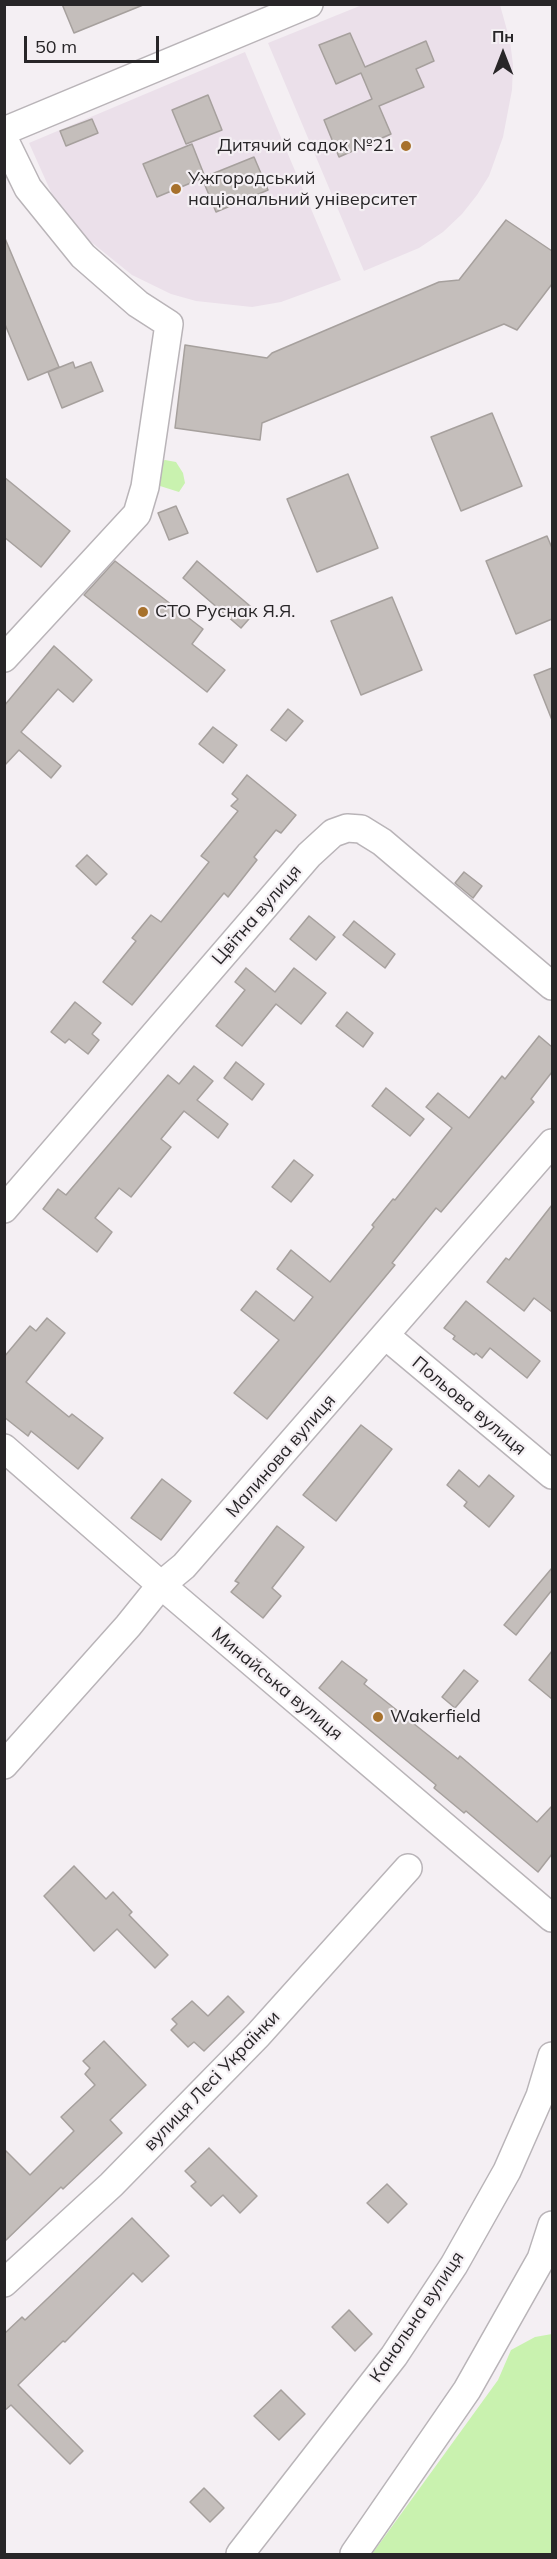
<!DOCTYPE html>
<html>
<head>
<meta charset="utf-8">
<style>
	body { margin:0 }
	#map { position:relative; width:557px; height:2559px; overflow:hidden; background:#f4eff3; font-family:Mulish,sans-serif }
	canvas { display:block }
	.frame { position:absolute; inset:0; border:6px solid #282628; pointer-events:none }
	.north { position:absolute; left:473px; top:24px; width:60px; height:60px; -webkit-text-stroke:4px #f4eff3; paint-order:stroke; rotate:0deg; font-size:16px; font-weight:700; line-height:24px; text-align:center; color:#282628 }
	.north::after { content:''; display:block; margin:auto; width:21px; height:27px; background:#282628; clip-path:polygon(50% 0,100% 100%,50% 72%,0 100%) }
	.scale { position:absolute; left:24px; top:36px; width:135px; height:27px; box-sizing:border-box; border:3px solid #282628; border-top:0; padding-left:8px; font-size:18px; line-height:21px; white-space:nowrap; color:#282628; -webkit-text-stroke:4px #f4eff3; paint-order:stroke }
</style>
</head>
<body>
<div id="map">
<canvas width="557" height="2559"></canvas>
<div class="frame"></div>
<div class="north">Пн</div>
<div class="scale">50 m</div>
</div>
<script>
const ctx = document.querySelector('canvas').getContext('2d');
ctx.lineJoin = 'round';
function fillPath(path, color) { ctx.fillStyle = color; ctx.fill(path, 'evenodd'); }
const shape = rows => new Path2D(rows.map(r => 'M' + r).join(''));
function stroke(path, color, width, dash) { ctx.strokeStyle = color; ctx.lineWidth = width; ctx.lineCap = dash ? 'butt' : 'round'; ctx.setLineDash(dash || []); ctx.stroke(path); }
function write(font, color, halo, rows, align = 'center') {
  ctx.font = font + ' Mulish,sans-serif'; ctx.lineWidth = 4.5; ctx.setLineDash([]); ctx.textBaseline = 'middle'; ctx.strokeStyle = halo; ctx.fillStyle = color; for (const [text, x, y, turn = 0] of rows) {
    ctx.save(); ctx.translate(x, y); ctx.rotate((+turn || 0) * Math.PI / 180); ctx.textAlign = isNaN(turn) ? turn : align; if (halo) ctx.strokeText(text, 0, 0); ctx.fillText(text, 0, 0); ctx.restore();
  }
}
const built = shape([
	[362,5,500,5,510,41,513,65,512,90,503,137,489,176,477,195,462,214,443,232,419,248,364,271,268,43],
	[245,52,341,280,281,302,252,307,196,301,171,294,132,275,80,233,55,201,29,143]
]);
const green = shape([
	[165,460,176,462,183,473,185,483,179,492,160,486,157,477,159,462],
	[552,2334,552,2554,372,2554,498,2380,511,2350,535,2337]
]);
const building = shape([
	[62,4,143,4,143,5,74,33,62,4],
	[350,33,365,67,426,41,434,61,416,69,424,87,379,106,391,134,339,157,324,120,372,99,361,73,336,84,319,45,350,33],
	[208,95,222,130,186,144,172,110,208,95],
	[92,119,98,133,66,146,60,131,92,119],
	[192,144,205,177,157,197,143,164,192,144],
	[254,157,268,190,216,212,202,178,254,157],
	[506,220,552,251,552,284,517,330,504,324,262,423,260,440,175,428,185,345,267,358,272,353,439,282,459,280,506,220],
	[4,236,59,367,28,380,4,322,4,236],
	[73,362,75,368,91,362,103,391,62,408,48,372,73,362],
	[492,413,522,486,461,511,431,437,492,413],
	[348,474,378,548,317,572,287,499,348,474],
	[4,477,70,531,41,567,4,537,4,477],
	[176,506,188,533,169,540,158,513,176,506],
	[547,536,552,548,552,619,516,634,486,561,547,536],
	[115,561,203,629,192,644,225,670,207,692,84,595,115,561],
	[197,561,256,611,241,628,183,578,197,561],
	[392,597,422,670,361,695,331,621,392,597],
	[54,646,92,680,73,702,58,689,21,732,61,766,51,778,19,750,4,766,4,706,54,646],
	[552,668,552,720,534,675,552,668],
	[288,709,303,721,286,741,271,730,288,709],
	[213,727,237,745,223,763,199,744,213,727],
	[247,775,296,815,281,833,276,830,254,857,257,860,228,897,224,893,132,1005,103,982,136,941,132,938,151,915,161,922,209,862,201,856,238,811,231,806,238,799,232,794,247,775],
	[87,855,107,874,96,885,76,866,87,855],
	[464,872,482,886,473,898,455,883,464,872],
	[309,916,335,937,316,960,290,939,309,916],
	[354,921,395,954,385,968,343,935,354,921],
	[246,968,275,992,294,968,326,993,301,1024,276,1004,242,1046,216,1026,245,990,235,982,246,968],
	[75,1002,101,1023,92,1034,99,1040,88,1054,69,1039,65,1043,51,1032,75,1002],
	[347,1012,373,1033,363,1047,336,1026,347,1012],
	[539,1036,552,1047,552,1072,531,1099,534,1102,441,1212,436,1208,392,1263,395,1265,267,1419,234,1393,279,1340,241,1310,256,1291,294,1321,313,1297,277,1269,291,1250,330,1282,374,1227,372,1225,393,1199,395,1200,452,1128,426,1107,438,1093,469,1118,502,1076,505,1079,539,1036],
	[236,1062,264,1084,252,1100,224,1078,236,1062],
	[194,1066,213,1081,197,1100,228,1124,218,1138,184,1111,161,1139,171,1147,131,1197,119,1188,95,1218,112,1232,97,1252,43,1209,58,1189,66,1195,168,1075,179,1084,194,1066],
	[386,1088,424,1119,410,1136,372,1106,386,1088],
	[294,1160,313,1175,291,1202,272,1187,294,1160],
	[552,1205,552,1312,534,1298,524,1311,487,1282,506,1258,509,1260,552,1205],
	[466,1301,540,1361,527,1378,490,1348,482,1358,476,1353,474,1355,453,1339,455,1336,444,1328,466,1301],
	[47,1318,65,1333,26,1382,69,1417,72,1414,103,1438,78,1469,31,1431,28,1436,4,1417,4,1357,30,1326,36,1331,47,1318],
	[361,1425,392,1449,336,1521,303,1495,361,1425],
	[459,1470,479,1487,489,1475,514,1496,489,1527,464,1506,467,1502,447,1485,459,1470],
	[162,1479,191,1501,161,1540,131,1518,162,1479],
	[277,1526,304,1547,272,1588,281,1596,263,1618,231,1592,239,1583,235,1581,277,1526],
	[552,1568,552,1590,516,1635,504,1625,552,1568],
	[552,1651,552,1699,529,1680,552,1651],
	[342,1661,367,1680,364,1684,458,1759,460,1756,537,1822,552,1806,552,1854,538,1872,466,1811,464,1813,434,1788,436,1785,319,1688,342,1661],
	[464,1670,478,1681,455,1708,442,1697,464,1670],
	[74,1866,106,1899,113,1892,132,1912,129,1915,168,1955,155,1968,117,1929,94,1951,44,1896,74,1866],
	[228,1996,244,2012,204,2051,194,2042,188,2047,171,2030,177,2024,172,2019,192,2001,208,2016,228,1996],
	[104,2041,146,2085,110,2120,122,2133,63,2189,61,2187,4,2242,4,2149,30,2175,74,2131,61,2117,95,2085,85,2074,90,2068,83,2061,104,2041],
	[209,2148,257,2196,240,2213,223,2195,211,2206,191,2186,196,2182,185,2171,209,2148],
	[387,2184,407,2204,388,2223,367,2203,387,2184],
	[132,2218,169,2256,142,2282,133,2273,65,2342,63,2341,18,2385,83,2451,70,2464,11,2405,4,2411,4,2334,22,2317,25,2320,132,2218],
	[349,2310,372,2334,355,2351,332,2327,349,2310],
	[281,2390,305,2414,279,2440,254,2416,281,2390],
	[204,2488,224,2508,210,2522,190,2502,204,2488]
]);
const minor = shape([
	[4,131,309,4],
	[4,139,28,188,83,256,138,304,169,324,145,487,137,514,4,658],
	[4,1209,309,855,333,833,347,828,361,829,382,842,552,986],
	[386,1336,552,1475],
	[4,1448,161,1585,552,1918],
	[4,1765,128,1626,161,1585,184,1566,552,1143],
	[4,2283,111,2185,258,2035,408,1868],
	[240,2554,394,2356,454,2265,507,2171,540,2096,552,2056],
	[354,2554,467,2390,541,2259,552,2225]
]);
const markers = [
	[406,146,6,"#a7712c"],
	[176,189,6,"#a7712c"],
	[143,612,6,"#a7712c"],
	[378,1717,6,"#a7712c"]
];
const poiNames = [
	["Дитячий садок №21",394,146,"right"],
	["Ужгородський",188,179],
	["національний університет",188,200],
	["СТО Руснак Я.Я.",155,612],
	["Wakerfield",390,1717]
];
const streetNames = [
	["Цвітна вулиця",257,915,-49],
	["Польова вулиця",469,1406,40],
	["Малинова вулиця",281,1456,-49],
	["Минайська вулиця",277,1684,40],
	["вулиця Лесі Українки",212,2081,-46],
	["Канальна вулиця",417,2317,-56]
];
fillPath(built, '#ebe0ea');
fillPath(green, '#c9f2af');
fillPath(building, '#c4bebb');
stroke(building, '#a6a09d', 1.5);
stroke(minor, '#b9b4b8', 30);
stroke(minor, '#fff', 27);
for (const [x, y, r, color] of markers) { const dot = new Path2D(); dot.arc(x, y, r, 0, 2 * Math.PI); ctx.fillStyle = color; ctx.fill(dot); stroke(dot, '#f4eff3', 2); }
write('18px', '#282628', '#f4eff3', poiNames, 'left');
write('18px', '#282628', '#f4eff3', streetNames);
</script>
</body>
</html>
